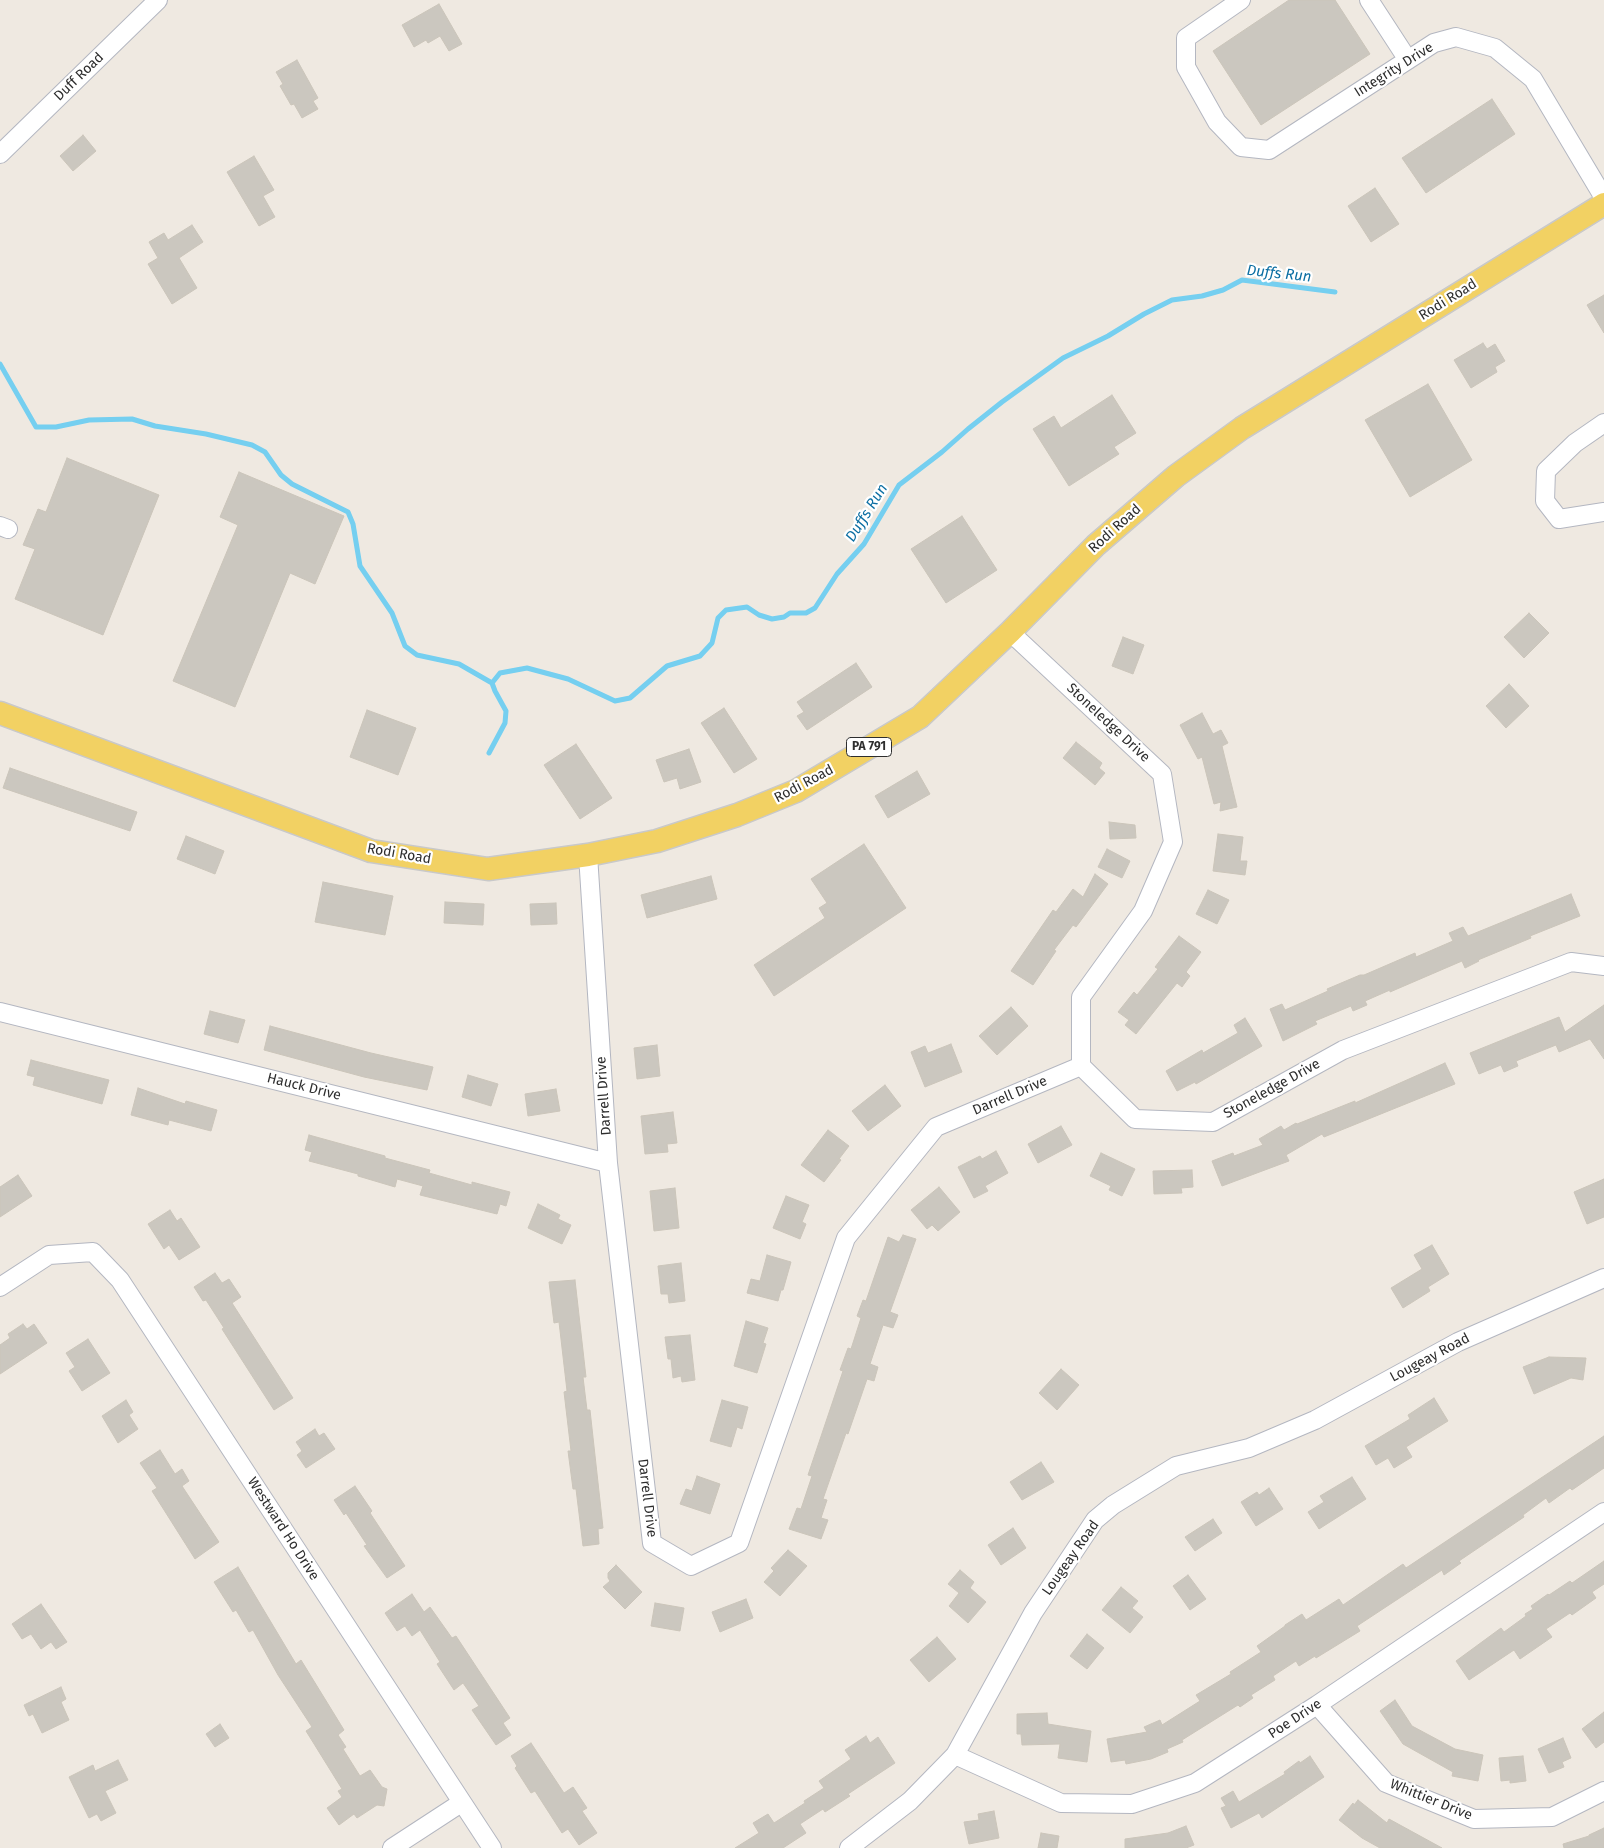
<!DOCTYPE html>
<html>
<head>
<meta charset="utf-8">
<style>
	body { margin:0 }
	canvas { display:block; background:#efe9e1 }
</style>
</head>
<body>
<canvas width="1604" height="1848"></canvas>
<script>
const ctx = document.querySelector('canvas').getContext('2d');
ctx.lineJoin = 'round';
const shape = rows => new Path2D(rows.map(r => 'M' + r).join(''));
function stroke(path, color, width, dash) { ctx.strokeStyle = color; ctx.lineWidth = width; ctx.lineCap = dash ? 'butt' : 'round'; ctx.setLineDash(dash || []); ctx.stroke(path); }
function fillPath(path, color) { ctx.fillStyle = color; ctx.fill(path, 'evenodd'); }
function write(font, color, halo, rows, align = 'center') {
  ctx.font = font + ' "Fira Sans",sans-serif'; ctx.lineWidth = 4.5; ctx.setLineDash([]); ctx.textBaseline = 'middle'; ctx.strokeStyle = halo; ctx.fillStyle = color; for (const [text, x, y, turn = 0] of rows) {
    ctx.save(); ctx.translate(x, y); ctx.rotate((+turn || 0) * Math.PI / 180); ctx.textAlign = isNaN(turn) ? turn : align; if (halo) ctx.strokeText(text, 0, 0); ctx.fillText(text, 0, 0); ctx.restore();
  }
}
const stream = shape([
	[0,364,36,427,56,427,89,420,132,419,155,426,206,434,252,445,265,452,281,475,292,484,348,512,353,524,360,566,392,613,405,646,417,655,459,664,492,683],
	[489,753,505,723,506,711,495,691,492,683,500,673,527,668,568,679,615,701,630,698,667,666,700,656,712,643,718,618,726,610,747,607,759,615,772,619,784,617,790,613,806,613,815,608,837,574,864,544,899,485,942,452,968,429,1002,402,1063,358,1108,336,1144,314,1172,300,1202,296,1223,290,1242,280,1335,292]
]);
const building = shape([
	[1289,0,1335,0,1370,54,1261,125,1213,51,1289,0],
	[439,4,462,44,449,51,440,36,428,43,426,40,414,47,402,25,439,4],
	[297,60,318,98,313,101,318,109,302,118,294,104,291,105,280,86,283,84,276,72,297,60],
	[1492,99,1515,134,1426,193,1402,158,1492,99],
	[83,135,96,151,73,171,60,156,83,135],
	[254,156,274,190,263,196,275,217,259,226,227,172,254,156],
	[1375,188,1399,224,1371,242,1348,206,1375,188],
	[192,225,203,242,179,258,197,288,172,304,148,264,158,258,149,242,164,233,168,240,192,225],
	[1604,295,1604,333,1587,305,1604,295],
	[1483,343,1487,349,1495,344,1505,361,1495,367,1497,372,1471,388,1454,360,1483,343],
	[1428,384,1472,460,1410,497,1365,420,1428,384],
	[1112,395,1136,433,1114,447,1119,454,1069,486,1033,429,1054,416,1061,428,1112,395],
	[67,458,159,495,103,635,15,599,35,549,23,545,38,509,46,512,67,458],
	[239,472,344,516,315,584,290,573,235,707,173,681,238,525,220,517,239,472],
	[962,516,997,570,946,603,911,549,962,516],
	[1529,613,1549,633,1524,658,1504,637,1529,613],
	[1123,637,1144,645,1133,674,1112,666,1123,637],
	[856,663,872,687,807,730,797,716,804,712,797,702,856,663],
	[1509,684,1529,706,1506,728,1486,706,1509,684],
	[724,708,757,759,734,773,701,723,724,708],
	[367,710,416,728,398,775,350,757,367,710],
	[1202,713,1213,734,1221,730,1228,743,1222,746,1237,807,1220,811,1221,802,1214,804,1202,757,1198,759,1180,725,1202,713],
	[1076,742,1102,763,1099,768,1105,773,1095,785,1063,758,1076,742],
	[576,744,612,798,580,819,544,765,576,744],
	[689,749,701,782,680,789,677,778,664,782,656,760,689,749],
	[10,768,137,812,130,831,3,788,10,768],
	[917,771,930,794,888,818,875,796,917,771],
	[1109,822,1135,825,1136,838,1110,839,1109,822],
	[1218,834,1243,837,1240,861,1247,861,1245,875,1213,871,1218,834],
	[186,836,224,851,215,874,177,859,186,836],
	[864,844,906,908,774,996,754,965,825,918,819,908,827,903,811,879,864,844],
	[1107,849,1130,861,1122,878,1098,867,1107,849],
	[1095,874,1108,884,1076,927,1073,925,1054,950,1056,951,1033,985,1011,971,1053,910,1056,912,1073,889,1083,897,1095,874],
	[711,876,717,899,647,918,641,895,711,876],
	[323,882,393,896,385,935,315,922,323,882],
	[1208,890,1229,900,1217,924,1196,914,1208,890],
	[1571,894,1580,916,1530,936,1531,938,1478,960,1479,961,1465,968,1462,961,1390,992,1390,990,1365,1001,1367,1005,1353,1011,1351,1006,1315,1021,1317,1024,1283,1041,1270,1009,1282,1004,1285,1010,1328,991,1327,989,1360,975,1364,975,1415,953,1416,957,1453,941,1449,933,1463,927,1468,936,1571,894],
	[445,902,484,904,483,925,444,923,445,902],
	[556,903,557,924,531,925,530,904,556,903],
	[1179,936,1201,952,1186,972,1190,976,1182,987,1177,983,1136,1034,1125,1025,1129,1020,1118,1012,1134,992,1137,995,1158,969,1155,967,1179,936],
	[1604,1005,1604,1059,1590,1039,1559,1052,1556,1045,1516,1061,1518,1066,1504,1072,1501,1065,1479,1074,1470,1053,1559,1017,1565,1032,1604,1005],
	[1011,1007,1028,1026,997,1055,979,1036,1011,1007],
	[210,1011,245,1020,238,1043,204,1034,210,1011],
	[1245,1018,1262,1046,1196,1084,1195,1082,1177,1091,1166,1071,1202,1050,1203,1053,1238,1033,1234,1025,1245,1018],
	[270,1026,371,1053,433,1067,427,1090,364,1077,264,1050,270,1026],
	[951,1044,962,1072,925,1087,911,1052,925,1046,928,1053,951,1044],
	[657,1045,660,1076,637,1079,634,1048,657,1045],
	[31,1060,109,1080,102,1104,33,1085,35,1077,27,1075,31,1060],
	[1445,1063,1455,1084,1324,1137,1322,1134,1286,1155,1289,1161,1222,1186,1212,1161,1233,1153,1234,1156,1263,1145,1259,1139,1281,1126,1284,1130,1296,1123,1297,1124,1355,1101,1355,1103,1445,1063],
	[468,1075,498,1084,491,1106,462,1097,468,1075],
	[885,1085,901,1106,868,1131,852,1111,885,1085],
	[138,1088,185,1104,186,1101,217,1110,211,1131,169,1120,168,1125,131,1115,138,1088],
	[556,1089,560,1111,528,1116,525,1094,556,1089],
	[673,1112,677,1143,667,1144,668,1152,645,1154,641,1116,673,1112],
	[1061,1126,1072,1145,1038,1163,1028,1144,1061,1126],
	[828,1130,849,1146,839,1159,841,1160,824,1182,801,1165,828,1130],
	[309,1135,385,1156,385,1158,430,1170,429,1173,472,1185,472,1182,510,1192,506,1206,500,1204,497,1214,420,1195,423,1186,397,1179,395,1187,358,1176,358,1174,309,1161,312,1152,305,1150,309,1135],
	[996,1151,1008,1173,985,1186,988,1191,974,1198,958,1167,980,1156,982,1159,996,1151],
	[1101,1153,1135,1169,1122,1196,1109,1190,1111,1186,1090,1176,1101,1153],
	[1192,1170,1193,1187,1181,1188,1182,1193,1154,1194,1153,1171,1192,1170],
	[18,1175,32,1196,0,1217,0,1187,18,1175],
	[1604,1179,1604,1217,1587,1224,1574,1192,1604,1179],
	[939,1187,960,1212,938,1231,932,1225,927,1229,911,1210,939,1187],
	[675,1188,679,1228,654,1231,650,1191,675,1188],
	[786,1196,809,1205,802,1222,806,1224,800,1239,773,1228,786,1196],
	[538,1204,560,1215,558,1219,571,1225,562,1244,528,1228,538,1204],
	[170,1210,177,1221,181,1218,200,1247,179,1260,169,1245,164,1249,148,1224,170,1210],
	[903,1235,916,1239,890,1312,898,1315,893,1328,883,1325,870,1364,878,1367,874,1381,867,1379,848,1434,846,1433,823,1499,827,1500,821,1518,828,1520,821,1539,789,1529,797,1508,801,1509,812,1476,808,1475,843,1371,840,1370,848,1348,851,1349,861,1318,857,1316,863,1300,866,1301,888,1237,899,1242,903,1235],
	[1432,1245,1449,1274,1428,1287,1430,1291,1403,1308,1391,1288,1422,1269,1414,1255,1432,1245],
	[767,1255,791,1262,783,1290,781,1290,778,1301,747,1293,751,1279,760,1281,767,1255],
	[681,1263,685,1301,669,1303,668,1294,661,1294,658,1266,681,1263],
	[215,1273,222,1283,229,1279,241,1297,232,1303,293,1398,274,1410,222,1329,224,1328,206,1300,203,1301,194,1287,215,1273],
	[575,1280,586,1377,583,1377,587,1410,590,1410,603,1528,598,1529,599,1544,583,1546,576,1489,573,1489,568,1451,571,1451,564,1392,567,1391,559,1322,554,1323,549,1282,575,1280],
	[746,1321,768,1328,763,1343,766,1344,757,1373,734,1366,746,1321],
	[23,1324,27,1329,34,1324,47,1343,0,1374,0,1345,10,1338,8,1334,23,1324],
	[690,1335,695,1380,682,1382,681,1376,673,1378,671,1359,668,1359,665,1337,690,1335],
	[88,1339,110,1373,82,1391,69,1371,75,1367,66,1353,88,1339],
	[1549,1357,1586,1358,1583,1380,1571,1378,1534,1394,1523,1367,1549,1357],
	[1061,1369,1079,1385,1057,1410,1039,1393,1061,1369],
	[1434,1398,1448,1421,1406,1447,1412,1457,1394,1468,1388,1458,1376,1465,1365,1446,1410,1419,1408,1415,1434,1398],
	[126,1400,133,1412,129,1415,138,1429,118,1443,102,1416,126,1400],
	[722,1400,748,1407,742,1429,737,1427,731,1447,710,1441,722,1400],
	[315,1429,319,1436,324,1433,335,1449,306,1468,297,1455,302,1451,296,1442,315,1429],
	[1604,1436,1604,1468,1572,1490,1570,1488,1549,1503,1546,1498,1523,1515,1524,1517,1459,1561,1461,1563,1444,1575,1442,1570,1357,1626,1360,1631,1316,1658,1315,1656,1299,1666,1296,1661,1273,1676,1275,1680,1251,1695,1253,1698,1240,1707,1238,1705,1182,1740,1183,1742,1167,1749,1168,1752,1151,1759,1126,1764,1125,1760,1111,1762,1107,1739,1147,1732,1144,1727,1160,1720,1162,1725,1200,1701,1196,1695,1231,1674,1230,1672,1261,1652,1257,1646,1285,1626,1285,1625,1302,1614,1306,1620,1339,1599,1343,1605,1403,1564,1406,1568,1604,1436],
	[160,1450,175,1474,182,1469,189,1481,182,1486,219,1542,195,1559,152,1491,157,1488,140,1463,160,1450],
	[1041,1462,1054,1482,1022,1500,1010,1482,1041,1462],
	[697,1476,720,1484,710,1514,680,1504,686,1489,692,1491,697,1476],
	[1352,1477,1366,1499,1319,1529,1308,1512,1324,1502,1320,1496,1352,1477],
	[355,1486,372,1511,370,1513,405,1566,387,1578,364,1546,367,1545,346,1513,344,1515,334,1500,355,1486],
	[1269,1488,1283,1509,1256,1526,1241,1502,1257,1492,1259,1495,1269,1488],
	[1213,1519,1222,1533,1195,1551,1185,1537,1213,1519],
	[1013,1528,1026,1548,1001,1565,988,1545,1013,1528],
	[788,1550,807,1566,780,1596,764,1582,774,1571,771,1568,788,1550],
	[1604,1561,1604,1584,1592,1592,1596,1598,1572,1615,1570,1613,1546,1629,1552,1637,1520,1659,1514,1650,1469,1680,1456,1661,1501,1628,1504,1632,1526,1616,1525,1614,1533,1609,1531,1606,1548,1594,1549,1595,1570,1581,1572,1583,1604,1561],
	[616,1565,642,1592,625,1609,603,1587,610,1581,608,1578,608,1573,616,1565],
	[238,1567,296,1664,301,1660,344,1730,338,1735,346,1747,343,1749,360,1776,370,1770,382,1787,387,1789,384,1806,377,1805,357,1818,354,1814,339,1825,327,1808,342,1797,338,1791,342,1789,306,1731,312,1727,278,1675,253,1630,249,1632,236,1610,233,1612,214,1582,238,1567],
	[960,1570,974,1582,970,1588,986,1602,968,1623,949,1606,959,1593,948,1584,960,1570],
	[1188,1575,1206,1599,1190,1610,1173,1586,1188,1575],
	[1121,1587,1138,1601,1132,1608,1143,1617,1130,1633,1102,1610,1121,1587],
	[412,1594,424,1612,430,1607,452,1638,456,1636,510,1718,503,1723,511,1735,496,1745,472,1710,479,1706,463,1683,454,1690,437,1664,440,1662,420,1630,412,1636,405,1626,397,1631,385,1613,412,1594],
	[746,1599,753,1618,720,1632,712,1612,746,1599],
	[655,1603,684,1608,680,1631,651,1626,655,1603],
	[41,1604,67,1642,56,1649,51,1642,41,1649,31,1634,22,1639,12,1624,41,1604],
	[1087,1634,1104,1648,1087,1669,1070,1656,1087,1634],
	[937,1637,956,1659,929,1682,910,1660,937,1637],
	[61,1687,66,1699,61,1702,69,1720,42,1733,33,1714,29,1716,24,1705,61,1687],
	[1395,1700,1412,1726,1455,1749,1483,1755,1478,1781,1452,1776,1453,1772,1403,1744,1380,1711,1395,1700],
	[1604,1712,1604,1742,1596,1748,1582,1729,1604,1712],
	[1047,1713,1048,1724,1091,1731,1087,1762,1058,1758,1060,1744,1022,1745,1021,1734,1017,1734,1017,1714,1047,1713],
	[220,1724,229,1738,215,1747,206,1734,220,1724],
	[866,1736,870,1743,878,1737,895,1763,848,1794,850,1796,825,1812,823,1809,800,1824,806,1833,783,1848,735,1848,759,1833,753,1823,768,1814,774,1823,805,1803,804,1801,824,1788,819,1781,851,1759,845,1750,866,1736],
	[1563,1738,1571,1758,1562,1762,1564,1767,1549,1773,1538,1749,1563,1738],
	[531,1743,564,1793,573,1787,587,1808,582,1811,597,1833,579,1845,568,1829,562,1833,535,1791,531,1793,515,1768,517,1766,511,1756,531,1743],
	[1310,1756,1324,1777,1262,1818,1259,1813,1231,1828,1221,1808,1226,1806,1221,1798,1233,1791,1239,1802,1285,1774,1284,1772,1299,1761,1300,1763,1310,1756],
	[1523,1756,1526,1781,1510,1783,1510,1780,1501,1781,1499,1758,1523,1756],
	[118,1760,128,1780,105,1791,116,1813,101,1821,97,1814,89,1818,69,1777,93,1765,95,1771,118,1760],
	[1358,1800,1387,1823,1389,1819,1442,1848,1380,1848,1362,1838,1339,1820,1353,1803,1354,1805,1358,1800],
	[994,1811,999,1838,969,1844,964,1822,979,1820,978,1814,994,1811],
	[1186,1826,1194,1845,1186,1848,1125,1848,1125,1839,1168,1833,1186,1826],
	[1604,1828,1604,1848,1564,1848,1563,1844,1589,1836,1589,1835,1604,1828],
	[1041,1833,1059,1836,1057,1848,1038,1848,1041,1833]
]);
const minor = shape([
	[1241,0,1186,38,1186,67,1217,122,1241,147,1269,150,1434,43,1456,37,1495,48,1533,79,1604,198],
	[1369,0,1408,60],
	[0,154,158,0],
	[1604,423,1575,443,1546,471,1545,501,1559,519,1604,512],
	[0,526,8,529],
	[1010,632,1162,774,1173,842,1143,911,1081,997,1081,1066,1135,1119,1213,1122,1343,1050,1571,962,1604,966],
	[588,855,608,1163,652,1543,691,1566,739,1543,846,1238,936,1127,1081,1066],
	[0,1012,608,1163],
	[0,1287,49,1255,93,1252,120,1280,492,1848],
	[1317,1705,1386,1783,1474,1819,1552,1817,1604,1791],
	[955,1755,1061,1803,1132,1804,1195,1783,1317,1705,1604,1512],
	[392,1848,461,1803],
	[849,1848,910,1801,955,1755,1033,1613,1095,1520,1113,1505,1176,1466,1249,1448,1315,1420,1458,1342,1604,1278]
]);
const major = shape([
	[0,713,371,851,488,869,588,855,657,841,737,815,796,791,920,717,1010,632,1096,545,1176,476,1242,428,1604,204]
]);
const shields = [
	[869,747,45]
];
const shieldNames = [
	["PA 791",869,747]
];
const streetNames = [
	["Integrity Drive",1394,70,-32],
	["Duff Road",79,77,-44],
	["Rodi Road",1448,300,-32],
	["Rodi Road",1115,529,-42],
	["Stoneledge Drive",1108,723,43],
	["Rodi Road",804,784,-28],
	["Rodi Road",399,854,10],
	["Hauck Drive",304,1087,14],
	["Stoneledge Drive",1272,1089,-29],
	["Darrell Drive",604,1096,-94],
	["Darrell Drive",1010,1096,-23],
	["Lougeay Road",1430,1358,-28],
	["Darrell Drive",647,1498,83],
	["Westward Ho Drive",283,1529,57],
	["Lougeay Road",1071,1558,-55],
	["Poe Drive",1295,1719,-33],
	["Whittier Drive",1431,1800,22]
];
const waterNames = [
	["Duffs Run",1279,274,6],
	["Duffs Run",867,513,-58]
];
stroke(stream, '#75cff0', 5);
fillPath(building, '#cbc7bf');
stroke(building, '#cbc5ba', 1);
stroke(minor, '#b4b7c1', 20);
stroke(major, '#c9c9c9', 25);
stroke(minor, '#fff', 18);
stroke(major, '#f2d163', 22);
for (const [x, y, w] of shields) { const box = new Path2D(); box.roundRect(x - w / 2, y - 9.5, w, 19, 4); ctx.fillStyle = '#fff'; ctx.fill(box); stroke(box, '#2e2e2e', 1); }
write('bold 12px', '#2e2e2e', null, shieldNames);
write('14px', '#2e2e2e', '#fff', streetNames);
write('italic 15px', '#0d6fa3', '#fff', waterNames);
</script>
</body>
</html>
